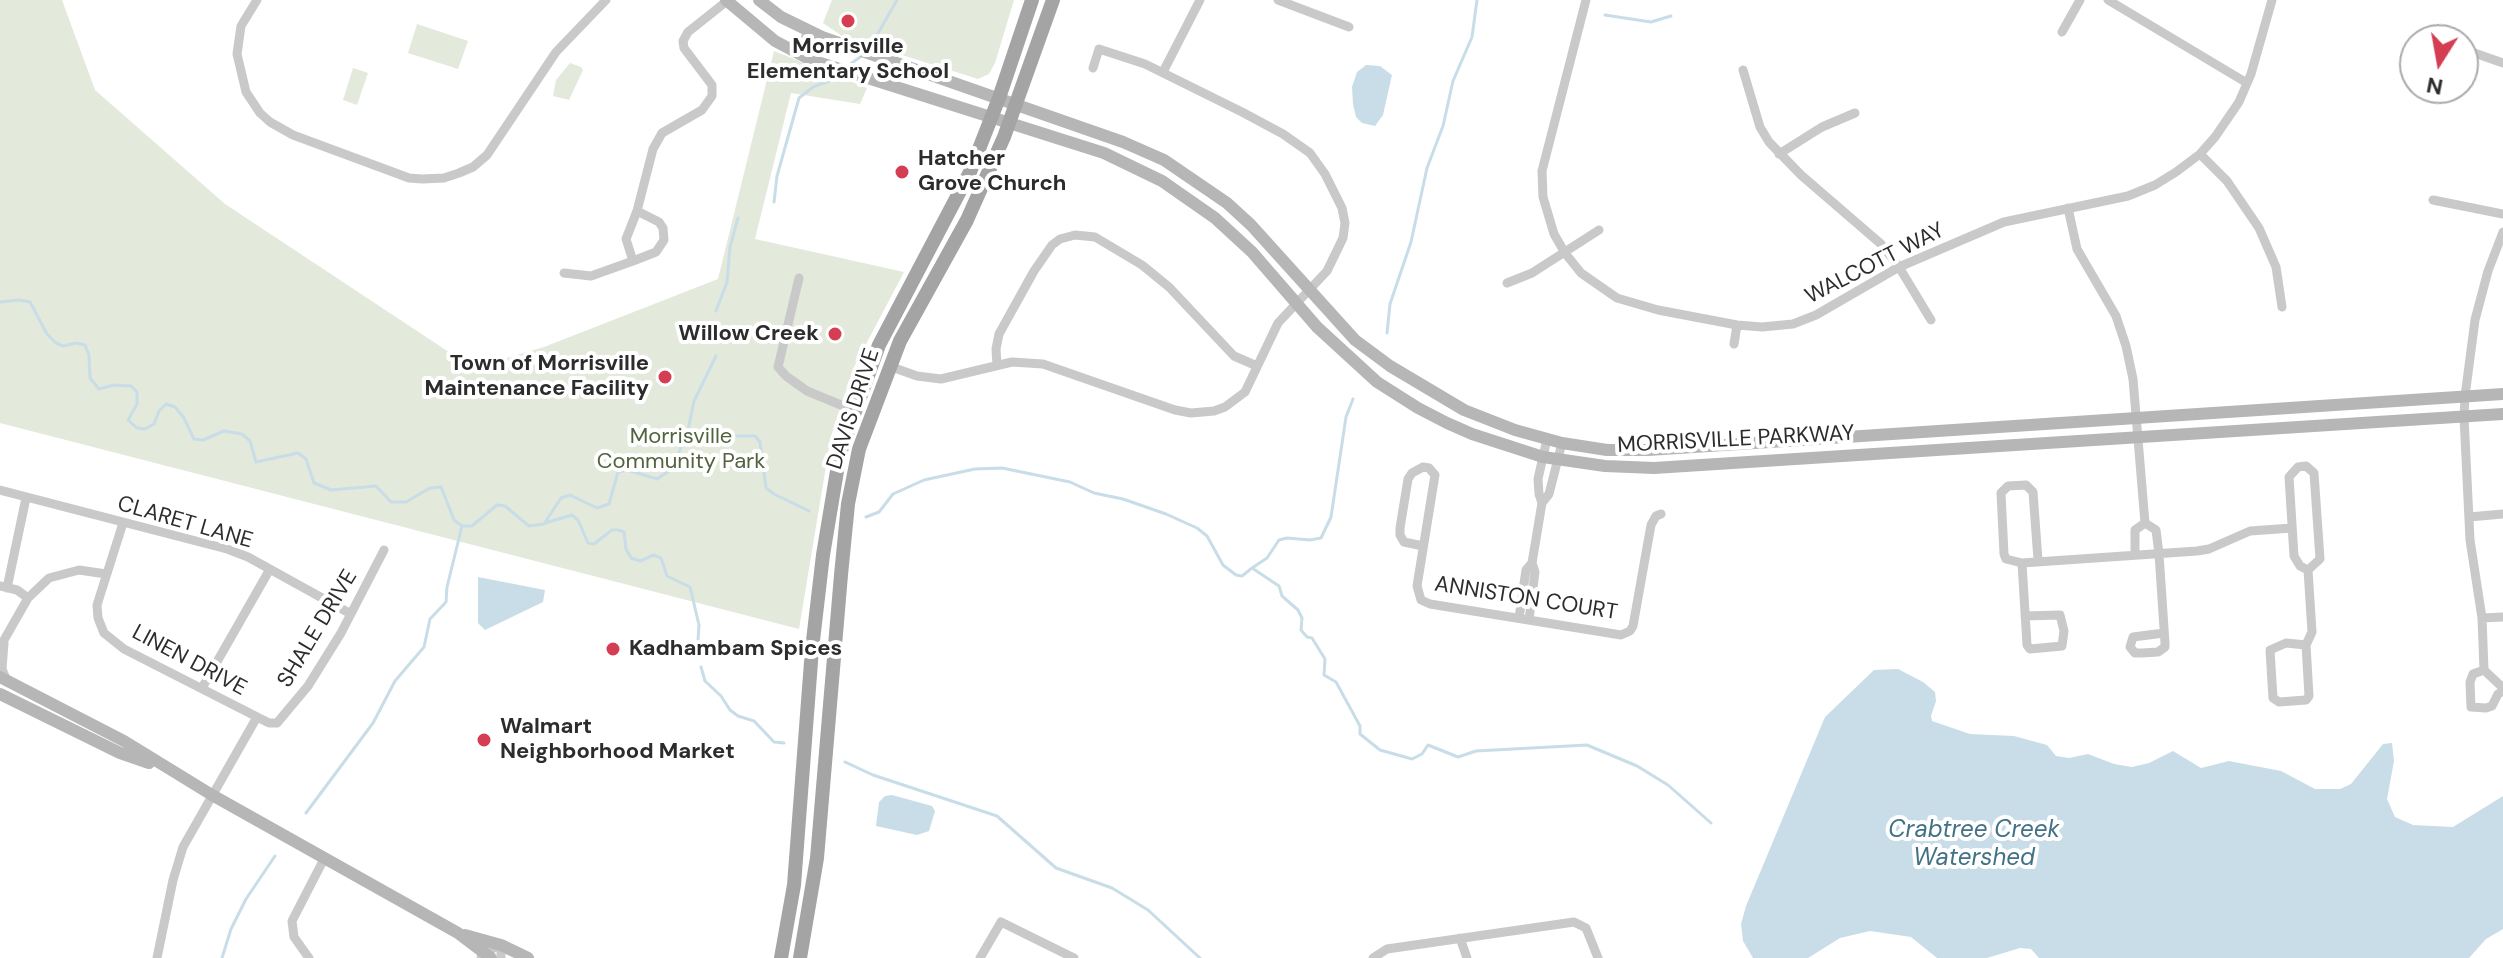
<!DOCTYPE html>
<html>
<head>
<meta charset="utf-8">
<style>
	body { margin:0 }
	#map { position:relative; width:2503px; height:958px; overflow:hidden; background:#fff; font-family:"DM Sans",sans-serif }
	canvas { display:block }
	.north { position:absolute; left:2399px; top:24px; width:80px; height:80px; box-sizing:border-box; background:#fff; border:2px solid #ababab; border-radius:50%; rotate:191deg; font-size:22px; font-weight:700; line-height:32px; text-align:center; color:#2c2c2c }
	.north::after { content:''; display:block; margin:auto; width:28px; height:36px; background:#d53d52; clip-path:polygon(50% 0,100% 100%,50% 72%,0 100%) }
</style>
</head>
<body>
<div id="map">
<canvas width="2503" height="958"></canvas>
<div class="north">N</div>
</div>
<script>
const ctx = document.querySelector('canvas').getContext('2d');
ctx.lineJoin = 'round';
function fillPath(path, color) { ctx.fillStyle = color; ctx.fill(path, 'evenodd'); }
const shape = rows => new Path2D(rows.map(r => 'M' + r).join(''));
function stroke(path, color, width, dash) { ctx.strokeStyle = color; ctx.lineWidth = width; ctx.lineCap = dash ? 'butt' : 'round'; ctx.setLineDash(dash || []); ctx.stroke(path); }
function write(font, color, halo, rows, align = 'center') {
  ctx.font = font + ' "DM Sans",sans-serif'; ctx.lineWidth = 8; ctx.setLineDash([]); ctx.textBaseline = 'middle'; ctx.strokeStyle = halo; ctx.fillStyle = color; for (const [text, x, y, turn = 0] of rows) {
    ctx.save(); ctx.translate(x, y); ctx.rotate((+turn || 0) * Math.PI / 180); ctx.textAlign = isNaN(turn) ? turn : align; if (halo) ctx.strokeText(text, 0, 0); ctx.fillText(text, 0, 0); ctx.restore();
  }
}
const green = shape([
	[0,0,62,0,95,90,225,204,473,368,544,347,718,279,774,51,867,88,860,104,791,93,755,239,904,272,855,365,831,436,799,629,0,423],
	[832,0,1014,0,995,63,989,74,978,79,842,36,823,23],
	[417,24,468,41,458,69,408,53],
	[570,63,581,67,583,70,569,100,553,96,556,80],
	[353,68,368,73,357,105,343,100]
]);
const water = shape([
	[1366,65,1380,66,1392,75,1383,115,1375,126,1362,123,1356,117,1353,104,1352,87,1357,72],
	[478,577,545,590,543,602,485,630,478,623],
	[1898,669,1923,682,1935,692,1936,701,1931,716,1932,721,1970,734,2014,736,2047,745,2056,756,2069,758,2088,754,2114,764,2132,767,2149,763,2173,751,2201,768,2229,761,2281,771,2315,789,2340,789,2351,784,2383,744,2392,743,2394,761,2387,799,2395,817,2413,825,2453,827,2503,796,2503,929,2486,939,2469,958,2039,958,2031,949,2020,948,1987,958,1937,958,1911,937,1870,931,1840,938,1808,958,1753,958,1743,941,1741,924,1746,906,1825,717,1874,670],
	[892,795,932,806,935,811,929,831,917,835,876,826,879,802,885,796]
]);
const stream = shape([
	[1605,15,1651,22,1671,16],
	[869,49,897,0],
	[848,66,864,54],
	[774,202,777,176,799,98,813,87,829,81,838,73],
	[0,302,19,300,30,302,47,334,56,343,63,346,77,343,85,345,89,355,90,378,99,389,114,385,131,386,137,392,137,404,128,420,137,428,145,429,154,424,159,411,166,404,175,407,184,418,194,439,203,440,224,431,242,434,250,441,256,462,298,453,306,459,314,483,331,490,376,486,391,502,406,502,430,488,441,487,454,520,462,526,472,526,497,505,505,506,529,526,544,524,561,498,570,495,597,508,609,504,618,472,627,470,657,479,672,469,688,430,721,436,755,436,760,442,766,488,774,494,809,511],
	[716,311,727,282,730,247,738,218],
	[1387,333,1390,304,1411,242,1427,168,1443,126,1453,81,1472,37,1477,0],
	[688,430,694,401,716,356],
	[866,517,879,512,893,494,924,480,975,469,1002,468,1070,482,1094,493,1123,499,1166,514,1197,528,1207,536,1223,565,1236,575,1242,576,1252,568,1279,586,1282,596,1298,610,1302,618,1301,630,1307,637,1312,638,1325,659,1324,675,1336,682,1360,726,1360,734,1380,750,1412,759,1422,754,1428,745,1458,757,1476,751,1587,745,1637,766,1668,785,1711,823],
	[545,523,572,515,578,520,588,543,594,544,612,530,618,530,624,532,626,549,631,558,640,561,654,555,661,558,667,576,690,587,699,625,698,640],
	[1252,568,1267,558,1279,540,1287,538,1310,540,1321,538,1331,517,1346,417,1353,399],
	[701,667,705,681,721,696,730,710,738,716,754,721,774,742,784,743],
	[845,762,873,775,997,816,1056,868,1112,888,1148,910,1200,958],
	[306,813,373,723,395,681,424,647,430,619,446,602,447,587,462,526],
	[222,958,231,929,246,899,275,856]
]);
const minor = shape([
	[257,0,241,26,237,54,246,92,260,113,270,122,293,135,409,178,422,179,444,178,459,173,473,167,487,155,556,52,606,0],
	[1278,0,1349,27],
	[1586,0,1542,171,1543,197,1554,234,1565,253,1581,273,1617,298,1658,310,1737,325,1762,327,1793,324,1816,315,1899,267,2004,222,2128,196,2155,185,2176,172,2200,154,2215,137,2239,102,2251,74,2272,0],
	[2108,0,2247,83],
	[2062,32,2080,0],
	[2463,49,2503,63],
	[797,54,808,32],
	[1743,70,1760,127,1769,142,1801,175,1881,244,1899,267,1931,320],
	[1163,72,1200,0],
	[1779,154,1822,127,1855,113],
	[2200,154,2227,181,2259,228,2276,267,2282,307],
	[2433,200,2503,214],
	[2068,208,2077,249,2116,316,2126,346,2133,379,2145,523,2156,530,2159,554,2165,643,2165,647,2158,652,2142,653,2135,653,2130,647,2133,637,2164,633],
	[2503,232,2488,271,2475,320,2465,396,2464,417,2470,540,2482,618,2484,670,2503,688],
	[633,261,656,252,664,240,663,228,659,222,637,211],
	[564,273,591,276,633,261,626,239,637,211,653,149,662,133,702,110,712,96,712,85,684,48,683,41,688,32,727,1],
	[799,278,778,367,786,376,807,391,853,410],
	[1507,283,1532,273,1599,230],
	[1734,344,1737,325],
	[997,365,996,349,999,334,1034,271,1052,245,1060,239,1075,235,1095,237,1142,265,1169,287,1234,356,1257,366],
	[889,366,917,376,941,379,1012,362,1043,364,1175,410,1191,413,1214,411,1225,407,1245,392,1278,323,1327,271,1343,238,1345,223,1342,208,1325,174,1310,153,1283,134,1242,112,1145,64,1099,49,1093,68],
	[2306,466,2314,473,2320,559,2308,570,2300,566,2294,556,2289,477,2298,467,2306,466],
	[0,490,227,549,248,557,351,614],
	[1542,503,1539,494,1538,479,1547,439],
	[2469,517,2503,514],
	[123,523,97,605,98,618,104,633,124,649,269,723,277,723,308,686,341,633,384,550],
	[1423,546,1404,542,1400,535,1400,528,1408,479,1412,473,1423,467,1429,468,1435,475,1417,586,1421,600,1430,604,1621,635,1630,631,1633,626,1651,525,1656,516,1661,514],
	[2135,555,2135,530,2145,523],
	[2038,560,2033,492,2026,485,2008,486,2001,493,2004,554,2006,559,2022,563,2197,551,2209,549,2250,531,2292,528],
	[2022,563,2027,645,2030,649,2062,646,2064,631,2060,615,2025,616],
	[0,586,17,590,28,598],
	[7,588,26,498],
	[1519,618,1526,570,1532,563,1542,503,1549,494,1562,443],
	[2482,618,2503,617],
	[1529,620,1535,572,1532,563],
	[4,643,2,669,6,679],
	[2306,645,2286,643,2270,650,2273,698,2279,702,2306,700,2309,696,2306,645,2312,632,2308,570],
	[0,647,28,598,49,578,79,570,106,574],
	[2484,670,2473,674,2470,682,2471,707,2486,708,2492,706,2498,694,2503,691],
	[202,688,270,569],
	[1460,938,1467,958],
	[157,958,173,880,183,847,257,717],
	[309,958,294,937,292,921,325,857],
	[481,958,482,953,501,945,501,958],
	[980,958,1001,922,1074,958],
	[1373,958,1387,949,1574,922,1586,928,1598,958]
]);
const secondary = shape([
	[726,0,775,41,811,60,1104,153,1162,181,1215,218,1252,252,1317,327,1377,382,1418,408,1447,423,1472,434,1543,457,1605,466,1654,468,2503,414],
	[759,0,781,17,822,37,1123,142,1164,160,1227,203,1251,225,1355,340,1390,366,1464,410,1515,430,1562,443,1607,450,1648,450,2503,394],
	[0,677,124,741,212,795,458,933,491,958],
	[0,694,120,753,149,763],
	[465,935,501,945,528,958]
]);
const primary = shape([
	[781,958,794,885,812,649,823,555,840,453,879,345,970,172,999,98,1032,0],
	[800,958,817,858,841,575,848,504,859,449,900,341,967,220,1004,137,1053,0]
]);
const markers = [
	[848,21,8,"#d53d52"],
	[902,172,8,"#d53d52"],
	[835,334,8,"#d53d52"],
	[665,377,8,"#d53d52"],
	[613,649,8,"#d53d52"],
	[484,740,8,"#d53d52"]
];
const poiNames = [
	["Morrisville",848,47,"center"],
	["Elementary School",848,72,"center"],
	["Hatcher",918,159],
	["Grove Church",918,184],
	["Willow Creek",819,334,"right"],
	["Town of Morrisville",649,364,"right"],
	["Maintenance Facility",649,389,"right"],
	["Kadhambam Spices",629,649],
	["Walmart",500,727],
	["Neighborhood Market",500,752]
];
const streetNames = [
	["WALCOTT WAY",1875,264,-27],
	["DAVIS DRIVE",854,409,-72],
	["MORRISVILLE PARKWAY",1736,440,-3],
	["CLARET LANE",185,523,16],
	["ANNISTON COURT",1526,599,9],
	["SHALE DRIVE",318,629,-59],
	["LINEN DRIVE",189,661,28]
];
const parkNames = [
	["Morrisville",681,437],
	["Community Park",681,462]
];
const waterNames = [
	["Crabtree Creek",1974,831],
	["Watershed",1974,859]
];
fillPath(green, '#e3e9db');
fillPath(water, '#c8dde7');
stroke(stream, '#c8dde7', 3);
stroke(minor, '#c9c9c9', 9);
stroke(secondary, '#b6b6b6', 12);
stroke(primary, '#a4a4a4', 14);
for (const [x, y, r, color] of markers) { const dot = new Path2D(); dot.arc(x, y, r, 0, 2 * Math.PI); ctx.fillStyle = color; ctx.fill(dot); stroke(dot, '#fff', 3); }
write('bold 22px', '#2c2c2c', '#fff', poiNames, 'left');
write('22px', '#2c2c2c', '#fff', streetNames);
write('22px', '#52633e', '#fff', parkNames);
write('italic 24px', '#427186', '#fff', waterNames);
</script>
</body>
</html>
